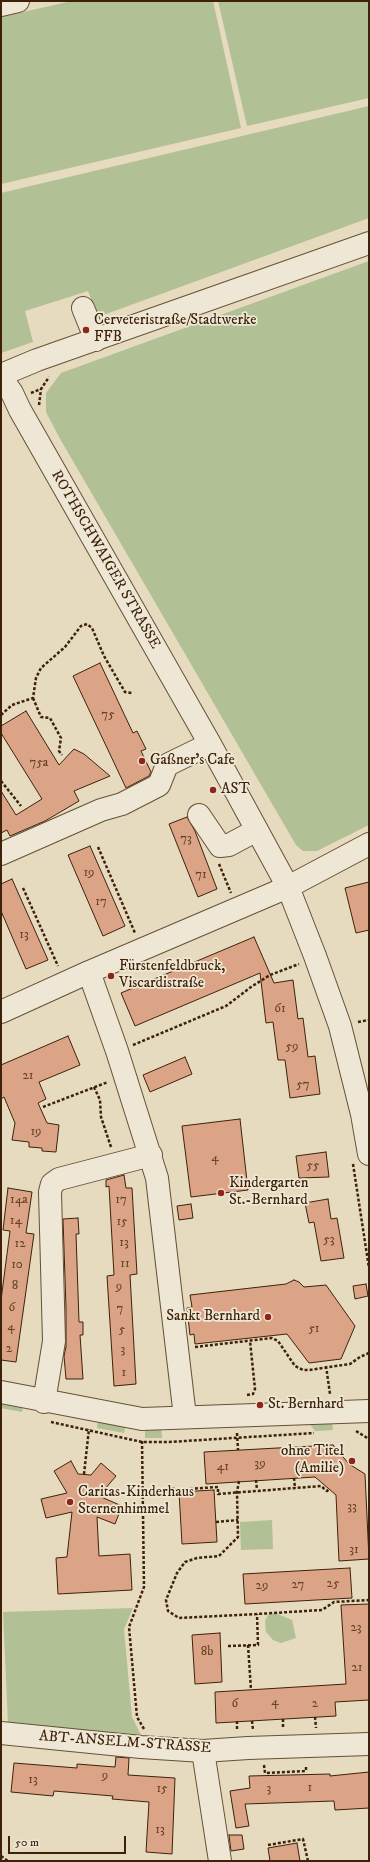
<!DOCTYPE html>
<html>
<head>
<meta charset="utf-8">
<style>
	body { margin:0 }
	#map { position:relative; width:370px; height:1862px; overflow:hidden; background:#e6dabf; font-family:"IM FELL DW Pica",serif }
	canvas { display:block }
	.frame { position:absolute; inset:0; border:2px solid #3d2209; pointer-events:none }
	.scale { position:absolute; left:8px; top:1836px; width:118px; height:18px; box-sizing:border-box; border:2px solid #3d2209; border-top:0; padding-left:5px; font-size:12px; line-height:14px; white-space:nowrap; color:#3d2209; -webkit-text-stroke:3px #efe7d5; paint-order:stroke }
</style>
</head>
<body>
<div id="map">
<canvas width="370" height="1862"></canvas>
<div class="frame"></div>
<div class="scale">50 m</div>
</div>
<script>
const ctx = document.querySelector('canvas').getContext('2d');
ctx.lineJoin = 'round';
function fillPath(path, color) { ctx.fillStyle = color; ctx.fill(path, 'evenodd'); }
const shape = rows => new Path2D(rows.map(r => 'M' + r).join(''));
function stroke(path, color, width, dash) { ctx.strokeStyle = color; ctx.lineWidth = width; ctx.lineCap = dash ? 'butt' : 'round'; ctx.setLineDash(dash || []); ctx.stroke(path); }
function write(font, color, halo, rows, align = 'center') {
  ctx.font = font + ' "IM FELL DW Pica",serif'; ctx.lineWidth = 3.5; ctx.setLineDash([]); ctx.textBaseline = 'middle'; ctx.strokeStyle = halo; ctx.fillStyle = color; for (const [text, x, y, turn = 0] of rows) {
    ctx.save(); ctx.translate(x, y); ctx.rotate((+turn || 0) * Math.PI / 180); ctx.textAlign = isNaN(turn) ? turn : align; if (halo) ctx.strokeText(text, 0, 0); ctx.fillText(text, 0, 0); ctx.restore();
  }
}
const green = shape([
	[72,1,213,1,241,128,1,184,1,17],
	[218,1,369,1,369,98,247,126],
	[369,106,369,218,98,317,88,291,25,311,33,342,1,353,1,193],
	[369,261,369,825,317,851,303,851,296,845,59,437,46,412,46,393,61,373],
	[1,1398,24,1403,22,1412,1,1408],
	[98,1419,126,1424,124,1433,97,1428],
	[332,1422,333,1430,315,1431,309,1423],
	[145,1427,161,1427,162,1438,145,1438],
	[272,1520,273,1549,241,1550,240,1522],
	[133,1608,124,1629,132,1717,142,1737,8,1724,3,1612],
	[275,1613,292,1620,296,1638,281,1643,273,1640,266,1632,265,1621,268,1615]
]);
const building = shape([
	[100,663,133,733,137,731,146,749,141,751,151,772,149,776,126,788,73,676,100,663],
	[26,711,59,765,74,749,84,754,110,776,74,791,79,801,45,821,10,836,7,830,1,833,1,791,16,815,42,799,1,733,1,726,26,711],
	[187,817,195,831,217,889,198,897,169,824,187,817],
	[90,846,125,926,103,936,68,855,90,846],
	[12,879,48,960,26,969,1,911,1,884,12,879],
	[369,882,369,930,356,933,345,888,369,882],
	[254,937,274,983,293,980,298,1019,303,1018,308,1057,315,1056,320,1094,290,1098,285,1060,278,1060,273,1022,266,1023,260,973,135,1026,121,993,254,937],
	[68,1036,80,1065,39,1082,46,1099,38,1103,47,1123,59,1125,56,1152,42,1151,42,1148,29,1147,29,1142,12,1140,15,1123,4,1097,1,1099,1,1065,68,1036],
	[185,1057,192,1074,150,1092,143,1075,185,1057],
	[240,1119,248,1190,191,1197,182,1126,240,1119],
	[326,1152,329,1177,299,1178,296,1156,326,1152],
	[124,1175,126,1188,132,1188,137,1274,130,1275,136,1384,114,1386,107,1276,114,1275,109,1186,106,1187,106,1180,124,1175],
	[8,1188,32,1192,26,1233,34,1234,16,1362,1,1360,1,1300,10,1231,3,1230,8,1188],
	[328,1199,331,1219,337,1218,344,1258,321,1261,314,1222,309,1223,305,1203,328,1199],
	[191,1204,193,1218,179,1220,177,1206,191,1204],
	[78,1218,79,1234,76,1234,79,1322,83,1322,83,1335,80,1335,83,1379,66,1379,64,1356,66,1347,66,1308,63,1219,78,1218],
	[294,1280,299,1282,304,1287,326,1285,355,1326,341,1359,309,1363,287,1334,195,1344,194,1334,190,1335,187,1308,192,1307,190,1295,286,1284,294,1280],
	[366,1284,368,1296,355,1299,353,1286,366,1284],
	[333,1445,349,1464,365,1474,369,1559,339,1561,336,1495,315,1477,206,1484,204,1452,333,1445],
	[71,1461,78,1474,91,1475,101,1463,116,1476,99,1496,122,1506,115,1524,97,1517,99,1556,130,1554,132,1590,58,1594,56,1558,67,1557,72,1512,46,1518,41,1499,67,1493,54,1471,71,1461],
	[214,1490,217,1542,182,1544,179,1492,214,1490],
	[350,1568,352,1598,245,1604,243,1574,350,1568],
	[369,1604,369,1700,335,1702,336,1716,216,1723,215,1692,346,1684,341,1605,369,1604],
	[220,1633,222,1682,195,1684,192,1635,220,1633],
	[116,1757,129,1758,128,1775,175,1778,172,1854,146,1852,149,1802,112,1799,113,1796,54,1791,53,1796,11,1792,14,1763,77,1768,77,1764,115,1767,116,1757],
	[369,1772,369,1808,335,1810,334,1801,245,1804,249,1826,236,1828,230,1791,250,1788,249,1776,330,1774,330,1776,369,1772],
	[229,1835,242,1835,244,1849,231,1851,229,1835],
	[297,1843,300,1861,270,1861,268,1848,297,1843]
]);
const path = shape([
	[31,393,41,389,49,377],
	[39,405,41,389],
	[33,698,41,717,50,718,61,738,59,751,62,755],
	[1,715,12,705,33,698,36,678,41,668,65,647,81,626,87,624,92,628,104,656,125,692,132,693],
	[1,781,21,806],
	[98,847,135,933],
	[219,864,231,893],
	[23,888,58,966],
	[358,1022,369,1020],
	[133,1045,226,1006,251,987,270,975,299,964],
	[94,1087,100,1100,101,1117,111,1147],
	[43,1107,108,1082],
	[353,1164,369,1268],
	[195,1347,272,1338,278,1341,295,1366,303,1370,309,1370,350,1364,360,1357,369,1353],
	[326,1366,330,1394],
	[247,1395,253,1394,255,1389,250,1341],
	[51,1422,142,1442,169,1442,314,1433],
	[356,1431,369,1439],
	[237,1433,238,1450],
	[142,1441,144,1587,129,1627,137,1717,144,1729],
	[84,1474,89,1429],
	[294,1478,295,1488],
	[256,1480,257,1490],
	[239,1481,237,1492,238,1537,219,1556,197,1558,185,1562,177,1573,166,1600,168,1611,179,1618,257,1614,322,1610,334,1602,369,1600],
	[173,1487,173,1490,218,1487,218,1494,321,1486,327,1491,329,1489],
	[216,1522,238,1520],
	[248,1645,251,1690],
	[228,1646,258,1645,257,1614],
	[315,1717,316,1728],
	[283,1719,283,1728],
	[237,1721,237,1731],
	[252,1721,253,1730],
	[264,1765,265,1773,306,1771,306,1765],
	[268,1845,303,1839,308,1861],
	[1,1856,8,1861]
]);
const minor = shape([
	[1,5,18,1],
	[83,308,96,340],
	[1,375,37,360,369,243],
	[1,377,12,393,20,410,210,744,288,887,315,956,340,1026,362,1114,369,1154],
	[199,815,220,846,229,845,257,830],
	[1,854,101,810,122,804,159,785,167,765,210,744],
	[89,972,117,1051,157,1178,185,1417],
	[1,1012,89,972,288,887,369,844],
	[1,1392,142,1419,369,1411],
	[44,1402,54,1341,50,1192,52,1184,59,1179,151,1155],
	[1,1733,141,1747,203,1751,248,1748,369,1744],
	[203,1751,220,1861]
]);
const markers = [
	[86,330,4,"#8f2418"],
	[142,761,4,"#8f2418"],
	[213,790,4,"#8f2418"],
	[111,976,4,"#8f2418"],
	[221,1193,4,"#8f2418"],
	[268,1317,4,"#8f2418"],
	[260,1405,4,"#8f2418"],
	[352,1461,4,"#8f2418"],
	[70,1502,4,"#8f2418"]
];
const numberNames = [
	["75",108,715],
	["75a",39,763],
	["73",186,839],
	["19",89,873],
	["71",201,875],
	["17",101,902],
	["13",24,935],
	["61",280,1009],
	["59",292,1047],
	["21",28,1076],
	["57",303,1085],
	["19",36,1132],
	["4",215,1158],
	["55",313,1166],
	["14a",19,1200],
	["17",121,1200],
	["14",16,1221],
	["15",122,1222],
	["53",329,1240],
	["13",124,1243],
	["12",20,1244],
	["11",125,1264],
	["10",17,1265],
	["8",15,1286],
	["9",119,1287],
	["6",12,1308],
	["7",120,1309],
	["4",11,1327],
	["51",314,1329],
	["5",122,1330],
	["2",9,1349],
	["3",123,1350],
	["1",124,1373],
	["39",260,1464],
	["41",223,1467],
	["33",352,1507],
	["31",354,1550],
	["25",333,1584],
	["27",298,1585],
	["29",262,1586],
	["23",356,1628],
	["8b",207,1652],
	["21",357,1668],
	["4",275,1702],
	["6",235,1704],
	["2",315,1704],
	["9",105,1776],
	["13",33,1780],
	["1",310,1788],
	["15",162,1789],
	["3",269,1789],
	["13",160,1830]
];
const poiNames = [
	["Cerveteristraße/Stadtwerke",94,321],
	["FFB",94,338],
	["Gaßner's Cafe",150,761],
	["AST",221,790],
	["Fürstenfeldbruck,",119,967],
	["Viscardistraße",119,984],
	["Kindergarten",229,1184],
	["St.-Bernhard",229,1201],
	["Sankt Bernhard",260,1317,"right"],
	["St. Bernhard",268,1405],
	["ohne Titel",344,1452,"right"],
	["(Amilie)",344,1469,"right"],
	["Caritas-Kinderhaus",78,1493],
	["Sternenhimmel",78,1510]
];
const streetNames = [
	["ROTHSCHWAIGER STRASSE",105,560,60],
	["ABT-ANSELM-STRASSE",125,1743,4]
];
fillPath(green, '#b1c095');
fillPath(building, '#dca486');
stroke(building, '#3d2209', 1);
stroke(minor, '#675036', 24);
stroke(path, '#3d2209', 2.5, [3, 2]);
stroke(minor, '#efe7d5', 22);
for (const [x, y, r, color] of markers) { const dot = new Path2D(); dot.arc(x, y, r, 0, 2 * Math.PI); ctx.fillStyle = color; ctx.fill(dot); stroke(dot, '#efe7d5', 1.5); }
write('13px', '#654228', null, numberNames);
write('15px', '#3d2209', '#efe7d5', poiNames, 'left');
write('15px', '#3d2209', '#efe7d5', streetNames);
</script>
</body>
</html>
